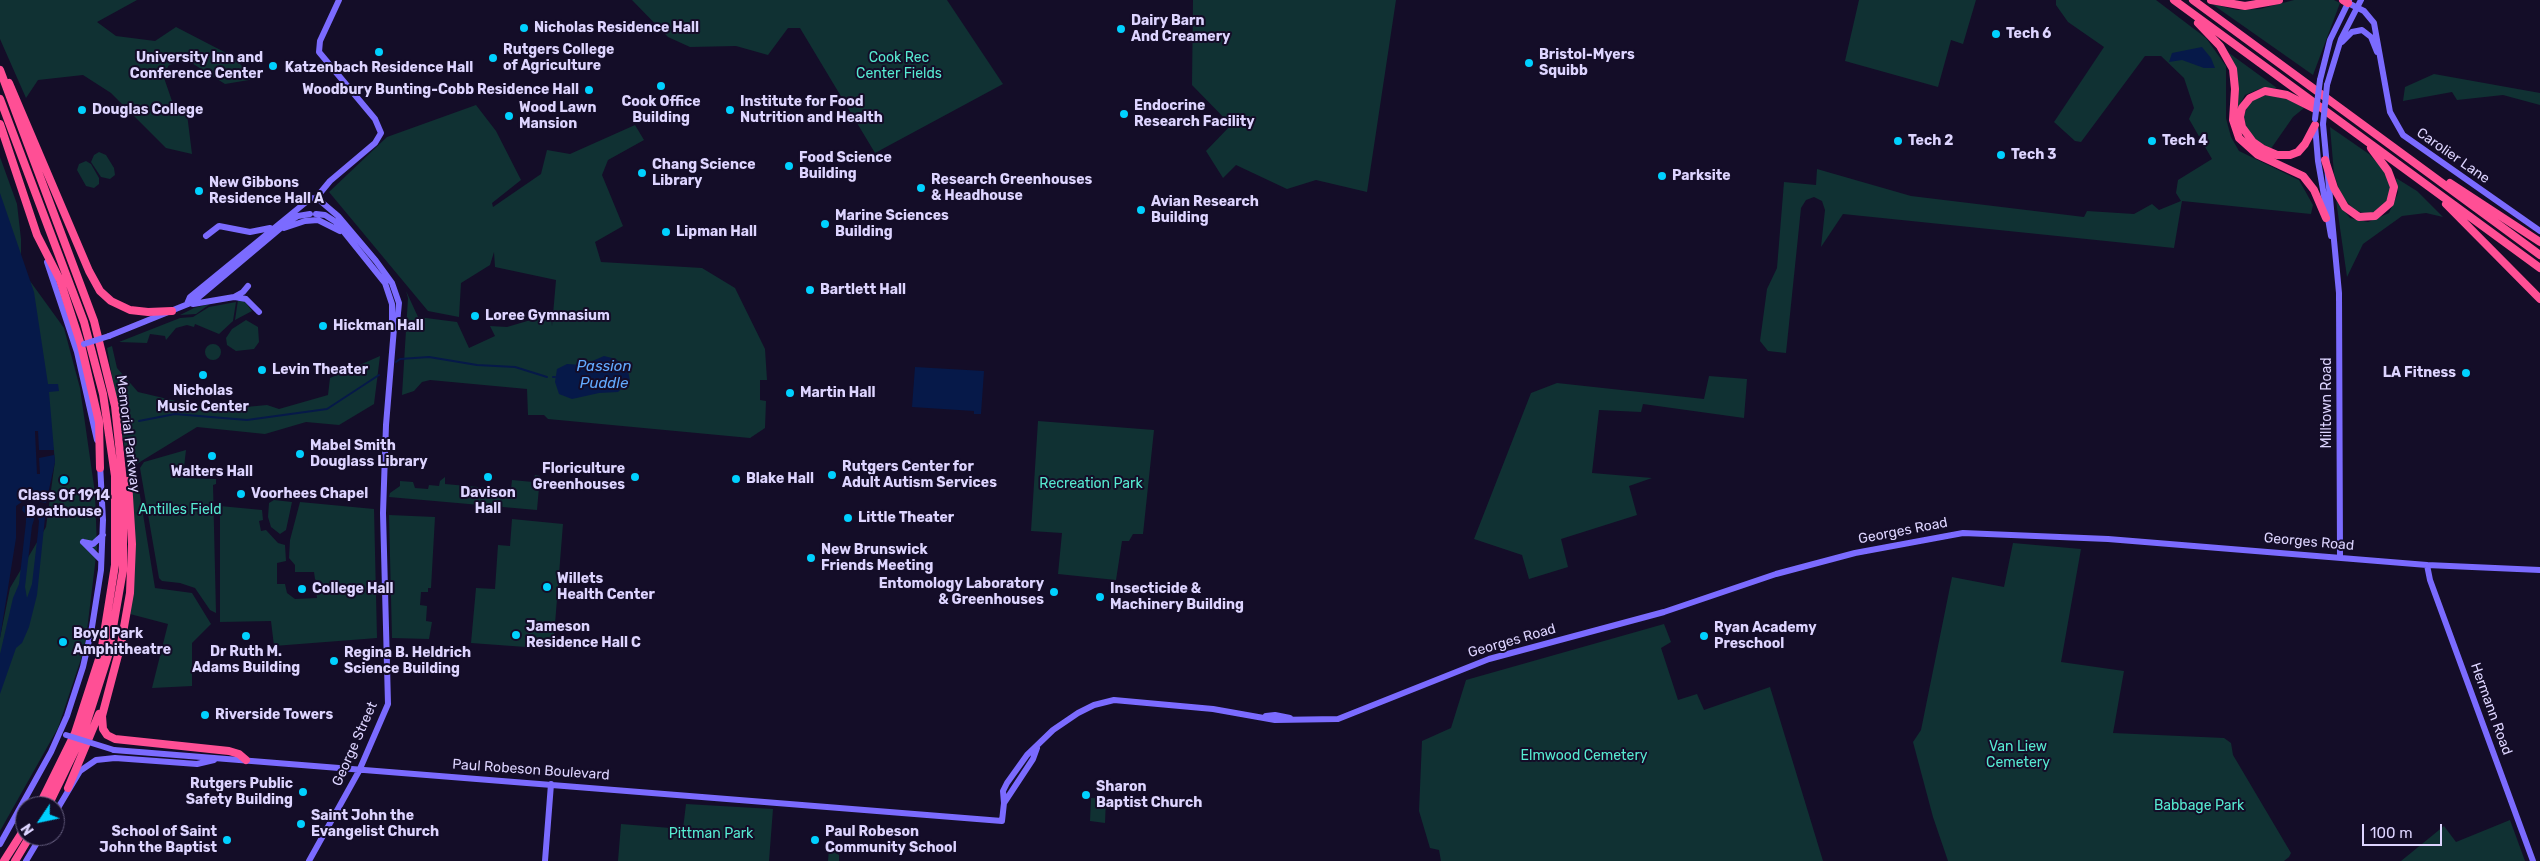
<!DOCTYPE html>
<html>
<head>
<meta charset="utf-8">
<style>
	body { margin:0 }
	#map { position:relative; width:2540px; height:861px; overflow:hidden; background:#140d28; font-family:Rubik,sans-serif }
	canvas { display:block }
	.north { position:absolute; left:15px; top:796px; width:50px; height:50px; box-sizing:border-box; background:#140d28; border:1px solid #645d7e; border-radius:50%; rotate:236deg; font-size:14px; font-weight:700; line-height:20px; text-align:center; color:#ddd4ff }
	.north::after { content:''; display:block; margin:auto; width:18px; height:22px; background:#00d1ff; clip-path:polygon(50% 0,100% 100%,50% 72%,0 100%) }
	.scale { position:absolute; left:2362px; top:824px; width:80px; height:22px; box-sizing:border-box; border:2px solid #ddd4ff; border-top:0; padding-left:6px; font-size:15px; line-height:18px; white-space:nowrap; color:#ddd4ff; -webkit-text-stroke:4px #140d28; paint-order:stroke }
</style>
</head>
<body>
<div id="map">
<canvas width="2540" height="861"></canvas>
<div class="north">N</div>
<div class="scale">100 m</div>
</div>
<script>
const ctx = document.querySelector('canvas').getContext('2d');
ctx.lineJoin = 'round';
function fillPath(path, color) { ctx.fillStyle = color; ctx.fill(path, 'evenodd'); }
const shape = rows => new Path2D(rows.map(r => 'M' + r).join(''));
function stroke(path, color, width, dash) { ctx.strokeStyle = color; ctx.lineWidth = width; ctx.lineCap = dash ? 'butt' : 'round'; ctx.setLineDash(dash || []); ctx.stroke(path); }
function write(font, color, halo, rows, align = 'center') {
  ctx.font = font + ' Rubik,sans-serif'; ctx.lineWidth = 4; ctx.setLineDash([]); ctx.textBaseline = 'middle'; ctx.strokeStyle = halo; ctx.fillStyle = color; for (const [text, x, y, turn = 0] of rows) {
    ctx.save(); ctx.translate(x, y); ctx.rotate((+turn || 0) * Math.PI / 180); ctx.textAlign = isNaN(turn) ? turn : align; if (halo) ctx.strokeText(text, 0, 0); ctx.fillText(text, 0, 0); ctx.restore();
  }
}
const green = shape([
	[0,0,137,0,97,22,116,36,155,41,176,27,232,56,255,79,225,84,187,60,169,65,163,75,172,101,187,114,192,154,166,148,111,93,83,75,38,80,26,98,0,39],
	[632,0,947,0,1003,84,875,153,800,28,788,28,768,55,736,46,690,47,668,37],
	[1193,0,1396,0,1367,192,1316,180,1287,189,1236,165,1223,178,1206,151,1231,125,1192,85],
	[1859,0,1976,0,1963,44,1951,40,1938,87,1845,61],
	[2056,0,2156,0,2206,38,2226,66,2226,118,2231,137,2239,151,2299,180,2313,205,2311,214,2182,201,2174,248,1843,214,1821,247,1825,210,1822,201,1814,197,1806,200,1801,208,1786,353,1768,351,1760,341,1767,289,1777,268,1784,182,1816,185,1817,169,1911,196,2084,217,2087,211,2134,214,2152,204,2159,210,2181,201,2176,193,2178,180,2212,159,2189,119,2194,108,2184,78,2161,56,2145,56,2081,142,2075,141,2054,122,2104,47,2068,22,2056,5],
	[2294,0,2334,0,2340,3,2313,75,2212,4,2237,10,2260,9],
	[2229,53,2277,88,2259,89,2245,95,2237,110,2236,71],
	[2434,74,2540,93,2540,105,2503,95,2457,100,2452,92,2403,101,2405,87],
	[2271,95,2287,99,2304,108,2293,117,2270,150,2255,141,2246,129,2244,115,2249,103,2258,96],
	[476,105,496,131,521,180,492,203,493,207,541,174,547,150,570,154,635,125,644,140,608,160,602,175,623,226,595,242,601,262,702,268,735,288,765,349,767,380,760,380,760,400,766,401,765,428,750,438,548,419,544,415,528,415,527,389,430,380,422,382,414,391,402,395,408,298,406,291,418,317,457,322,469,348,495,336,490,326,507,327,551,314,552,326,556,280,495,267,494,252,490,265,461,283,459,317,428,311,329,192,387,137],
	[2330,127,2369,154,2385,171,2391,187,2387,203,2376,212,2367,214,2354,210,2341,195,2334,174],
	[99,152,106,155,114,168,115,175,110,179,101,177,91,162,94,155],
	[0,157,17,204,21,239,21,257,0,213],
	[86,161,91,164,99,178,99,184,94,188,86,186,77,170,79,164],
	[2396,178,2417,191,2443,217,2426,213,2402,216,2363,244,2347,277,2336,200,2350,218,2368,222,2389,213,2398,193],
	[30,281,64,328,80,388,95,493,97,548,85,647,58,728,0,831,0,638,10,588,46,527,55,461],
	[238,300,245,302,252,311,235,320],
	[236,302,233,321,219,334,195,324,194,327,187,325,176,328,166,340,165,336,150,334,147,343,119,342,180,318,193,317,209,307],
	[210,304,196,314,180,315,194,308],
	[246,320,258,327,259,342,254,349,236,351,227,345,226,338,232,329],
	'205 352a8 8 0 1 1 16 0a8 8 0 1 1-16 0Z',
	[112,346,117,368,138,392,214,410,267,405,279,409,328,395,330,378,380,356,374,404,339,425,306,422,265,434,197,427,135,465,155,588,192,593,211,624,192,643,192,686,152,688,168,624,130,614,134,577,130,478,107,348],
	[1709,376,1747,379,1744,418,1643,404,1641,412,1599,410,1592,473,1652,478,1629,486,1637,515,1561,539,1568,567,1529,579,1522,555,1474,539,1531,393,1557,383,1704,399],
	[1038,421,1154,430,1143,534,1133,534,1129,541,1122,541,1116,580,1058,574,1062,533,1031,531],
	[186,450,184,467,182,468,181,475,184,478,216,479,216,484,213,485,216,613,210,610,195,588,180,583,162,581,159,578,140,468,144,462],
	[535,475,540,476,537,510,389,497,390,493,400,486,400,481,413,482,415,488,428,489,429,485,439,486,440,481,445,477,445,484,511,490,512,480,533,482],
	[274,500,292,502,286,530,280,534,271,527,268,517,269,503],
	[300,502,374,509,377,638,274,646,271,621,220,622,220,506,262,510,263,520,259,521,261,531,266,530,278,543,285,545,286,561,277,563,277,584,285,584,287,593,295,599,317,598,316,589,319,584,315,579,314,572,295,572,295,565,289,558,290,540],
	[389,515,435,517,431,588,428,588,428,592,421,592,420,605,427,606,426,621,432,622,429,639,392,638],
	[512,519,563,524,553,649,471,643,476,588,495,589,498,545,510,546],
	[2013,543,2081,549,2061,662,2124,671,2113,733,2224,738,2231,743,2233,755,2291,853,2289,857,2284,861,1948,861,1933,817,1913,742,1921,730,1952,577,2004,587],
	[1664,624,1671,642,1661,648,1678,700,1697,694,1704,710,1770,687,1823,861,1441,861,1439,850,1430,848,1419,811,1422,741,1451,728,1466,680],
	[1091,798,1106,799,1105,823,1090,821],
	[686,804,773,809,769,861,618,861,621,824,683,829],
	[2510,820,2525,861,2401,861,2444,826,2456,842],
	[829,849,839,855,839,861,828,861]
]);
const water = shape([
	[2202,47,2211,58,2215,68,2204,68,2182,60,2169,62,2172,53],
	[0,193,34,292,48,384,58,384,59,391,49,392,55,462,46,503,26,499,16,506,16,538,0,638],
	[604,356,616,359,628,370,630,381,618,392,599,393,572,399,559,394,555,382,557,369,567,364,583,365],
	[915,367,984,371,981,414,974,414,974,411,912,407],
	[23,506,46,508,37,595,29,627,22,643,16,648,0,694,0,654,13,598,19,584,26,522,26,515,22,510],
	[36,513,39,521,38,532,32,584,27,598,25,587,32,526]
]);
const pier = shape([
	[35,431,38,431,39,450,54,450,54,455,39,458,40,474,37,474]
]);
const stream = shape([
	[396,362,400,359,429,357,477,365,515,367,547,377],
	[553,377,555,377],
	[139,421,175,414,247,420,327,409,379,375]
]);
const secondary = shape([
	[2348,3,2364,11,2374,23,2390,112,2403,135,2540,231],
	[2342,42,2352,32,2362,30,2371,37,2377,52],
	[2320,80,2330,40,2349,1],
	[2327,85,2341,39,2361,0],
	[2323,124,2339,293,2340,557],
	[2315,125,2318,161,2331,236],
	[316,198,330,181,375,143,381,133,375,119,319,52,320,41,339,0],
	[316,214,325,215,336,222,385,283,392,304,392,323,394,328],
	[284,228,305,221,318,220,340,231],
	[206,236,219,226,250,232,270,228],
	[47,262,77,352,97,440],
	[235,297,246,299,259,312],
	[187,304,190,297,311,198,318,199,338,216,376,261,392,283,399,303,397,323,394,328,386,425,383,513,388,704,359,771,309,861],
	[193,304,234,297,243,292,248,286],
	[109,336,193,302,288,222,298,216,310,214],
	[83,542,101,560],
	[83,542,93,544,103,535],
	[2427,565,2430,580,2533,861],
	[1266,716,1275,715,1290,718],
	[114,750,1002,821,1004,803,1033,759,1037,748],
	[1004,803,1003,791,1007,783,1027,755,1053,730,1078,713,1094,705,1114,700,1213,709,1275,720,1338,719,1489,659,1664,612,1776,574,1855,553,1963,533,2108,539,2427,565,2540,570],
	[55,813,80,771,96,760,115,758,197,764,214,760],
	[0,844,51,752,67,716,83,667,92,627,101,570,103,520,100,464],
	[26,861,41,836],
	[545,861,551,784]
]);
const highway = shape([
	[2174,0,2540,268],
	[2193,0,2540,255],
	[2211,0,2245,6,2279,0],
	[2343,0,2348,3],
	[2198,23,2220,46,2233,69,2235,89,2233,120,2239,138,2258,155,2303,176,2314,190,2326,218],
	[0,70,94,321,115,406,123,482,123,570,108,656,83,734,48,806],
	[9,83,89,271,100,291,111,301,130,310,148,312,172,311],
	[0,99,84,322,103,394,115,476,115,565,101,653,75,733,39,806],
	[0,124,37,235,60,280,81,345,99,422,100,468],
	[2315,125,2305,144,2298,152,2290,155,2277,155,2263,149,2253,142,2242,127,2240,117,2242,108,2250,98,2265,91,2287,95,2315,109],
	[2325,160,2334,188,2345,207,2359,217,2375,216,2390,203,2394,187,2388,171,2371,148],
	[2450,183,2540,242],
	[2446,204,2540,299],
	[128,481,132,544,130,593,121,644,102,716,103,729,107,735,115,739,229,751,239,754,246,760],
	[68,788,99,714],
	[4,861,25,828],
	[15,861,30,836]
]);
const secondaryBridge = shape([
	[2315,119,2320,80],
	[2323,124,2327,85],
	[84,344,109,336],
	[66,735,114,750]
]);
const markers = [
	[524,28,5,"#00d1ff"],
	[1121,29,5,"#00d1ff"],
	[1996,34,5,"#00d1ff"],
	[379,52,5,"#00d1ff"],
	[493,58,5,"#00d1ff"],
	[1529,63,5,"#00d1ff"],
	[273,66,5,"#00d1ff"],
	[661,86,5,"#00d1ff"],
	[589,90,5,"#00d1ff"],
	[82,110,5,"#00d1ff"],
	[730,110,5,"#00d1ff"],
	[1124,114,5,"#00d1ff"],
	[509,116,5,"#00d1ff"],
	[1898,141,5,"#00d1ff"],
	[2152,141,5,"#00d1ff"],
	[2001,155,5,"#00d1ff"],
	[789,166,5,"#00d1ff"],
	[642,173,5,"#00d1ff"],
	[1662,176,5,"#00d1ff"],
	[921,188,5,"#00d1ff"],
	[199,191,5,"#00d1ff"],
	[1141,210,5,"#00d1ff"],
	[825,224,5,"#00d1ff"],
	[666,232,5,"#00d1ff"],
	[810,290,5,"#00d1ff"],
	[475,316,5,"#00d1ff"],
	[323,326,5,"#00d1ff"],
	[262,370,5,"#00d1ff"],
	[2466,373,5,"#00d1ff"],
	[203,375,5,"#00d1ff"],
	[790,393,5,"#00d1ff"],
	[300,454,5,"#00d1ff"],
	[212,456,5,"#00d1ff"],
	[832,475,5,"#00d1ff"],
	[488,477,5,"#00d1ff"],
	[635,477,5,"#00d1ff"],
	[736,479,5,"#00d1ff"],
	[64,480,5,"#00d1ff"],
	[241,494,5,"#00d1ff"],
	[848,518,5,"#00d1ff"],
	[811,558,5,"#00d1ff"],
	[547,587,5,"#00d1ff"],
	[302,589,5,"#00d1ff"],
	[1054,592,5,"#00d1ff"],
	[1100,597,5,"#00d1ff"],
	[516,635,5,"#00d1ff"],
	[246,636,5,"#00d1ff"],
	[1704,636,5,"#00d1ff"],
	[63,642,5,"#00d1ff"],
	[334,661,5,"#00d1ff"],
	[205,715,5,"#00d1ff"],
	[303,792,5,"#00d1ff"],
	[1086,795,5,"#00d1ff"],
	[301,824,5,"#00d1ff"],
	[227,840,5,"#00d1ff"],
	[815,840,5,"#00d1ff"]
];
const poiNames = [
	["Dairy Barn",1131,21],
	["And Creamery",1131,37],
	["Nicholas Residence Hall",534,28],
	["Tech 6",2006,34],
	["Rutgers College",503,50],
	["of Agriculture",503,66],
	["Bristol-Myers",1539,55],
	["Squibb",1539,71],
	["University Inn and",263,58,"right"],
	["Conference Center",263,74,"right"],
	["Katzenbach Residence Hall",379,68,"center"],
	["Woodbury Bunting-Cobb Residence Hall",579,90,"right"],
	["Cook Office",661,102,"center"],
	["Building",661,118,"center"],
	["Institute for Food",740,102],
	["Nutrition and Health",740,118],
	["Endocrine",1134,106],
	["Research Facility",1134,122],
	["Wood Lawn",519,108],
	["Mansion",519,124],
	["Douglas College",92,110],
	["Tech 2",1908,141],
	["Tech 4",2162,141],
	["Tech 3",2011,155],
	["Food Science",799,158],
	["Building",799,174],
	["Chang Science",652,165],
	["Library",652,181],
	["Parksite",1672,176],
	["Research Greenhouses",931,180],
	["& Headhouse",931,196],
	["New Gibbons",209,183],
	["Residence Hall A",209,199],
	["Avian Research",1151,202],
	["Building",1151,218],
	["Marine Sciences",835,216],
	["Building",835,232],
	["Lipman Hall",676,232],
	["Bartlett Hall",820,290],
	["Loree Gymnasium",485,316],
	["Hickman Hall",333,326],
	["Levin Theater",272,370],
	["LA Fitness",2456,373,"right"],
	["Nicholas",203,391,"center"],
	["Music Center",203,407,"center"],
	["Martin Hall",800,393],
	["Mabel Smith",310,446],
	["Douglass Library",310,462],
	["Rutgers Center for",842,467],
	["Adult Autism Services",842,483],
	["Floriculture",625,469,"right"],
	["Greenhouses",625,485,"right"],
	["Walters Hall",212,472,"center"],
	["Blake Hall",746,479],
	["Davison",488,493,"center"],
	["Hall",488,509,"center"],
	["Voorhees Chapel",251,494],
	["Class Of 1914",64,496,"center"],
	["Boathouse",64,512,"center"],
	["Little Theater",858,518],
	["New Brunswick",821,550],
	["Friends Meeting",821,566],
	["Willets",557,579],
	["Health Center",557,595],
	["Entomology Laboratory",1044,584,"right"],
	["& Greenhouses",1044,600,"right"],
	["College Hall",312,589],
	["Insecticide &",1110,589],
	["Machinery Building",1110,605],
	["Jameson",526,627],
	["Residence Hall C",526,643],
	["Ryan Academy",1714,628],
	["Preschool",1714,644],
	["Boyd Park",73,634],
	["Amphitheatre",73,650],
	["Dr Ruth M.",246,652,"center"],
	["Adams Building",246,668,"center"],
	["Regina B. Heldrich",344,653],
	["Science Building",344,669],
	["Riverside Towers",215,715],
	["Rutgers Public",293,784,"right"],
	["Safety Building",293,800,"right"],
	["Sharon",1096,787],
	["Baptist Church",1096,803],
	["Saint John the",311,816],
	["Evangelist Church",311,832],
	["School of Saint",217,832,"right"],
	["John the Baptist",217,848,"right"],
	["Paul Robeson",825,832],
	["Community School",825,848]
];
const parkNames = [
	["Cook Rec",899,58],
	["Center Fields",899,74],
	["Recreation Park",1091,484],
	["Antilles Field",180,510],
	["Van Liew",2018,747],
	["Cemetery",2018,763],
	["Elmwood Cemetery",1584,756],
	["Babbage Park",2199,806],
	["Pittman Park",711,834]
];
const streetNames = [
	["Carolier Lane",2453,156,35],
	["Milltown Road",2327,403,-90],
	["Memorial Parkway",128,434,83],
	["Georges Road",1903,531,-11],
	["Georges Road",2309,542,5],
	["Georges Road",1512,641,-16],
	["Hermann Road",2491,709,70],
	["George Street",355,744,-66],
	["Paul Robeson Boulevard",531,770,4]
];
const waterNames = [
	["Passion",604,367],
	["Puddle",604,384]
];
fillPath(green, '#103133');
fillPath(water, '#061949');
fillPath(pier, '#140d28');
stroke(stream, '#061949', 2);
stroke(secondary, '#7b6bff', 6);
stroke(highway, '#ff4f95', 8);
stroke(secondaryBridge, '#7b6bff', 6);
for (const [x, y, r, color] of markers) { const dot = new Path2D(); dot.arc(x, y, r, 0, 2 * Math.PI); ctx.fillStyle = color; ctx.fill(dot); stroke(dot, '#140d28', 2); }
write('bold 14px', '#ddd4ff', '#140d28', poiNames, 'left');
write('14px', '#56ead1', '#140d28', parkNames);
write('14px', '#ddd4ff', '#140d28', streetNames);
write('italic 15px', '#62aaff', '#140d28', waterNames);
</script>
</body>
</html>
